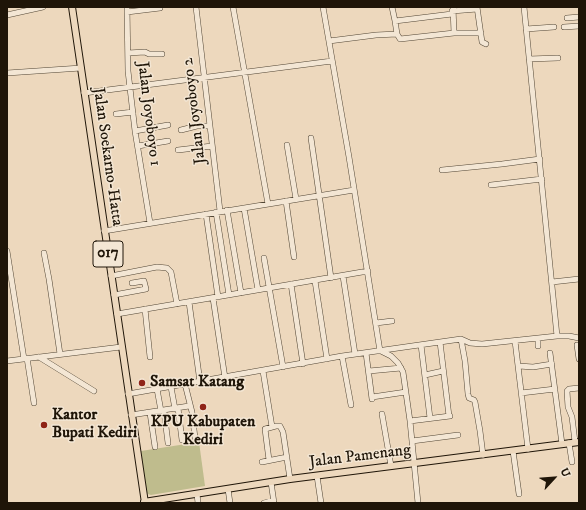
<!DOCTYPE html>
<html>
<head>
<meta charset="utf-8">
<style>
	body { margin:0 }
	#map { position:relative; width:586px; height:510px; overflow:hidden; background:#edd8bd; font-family:"IM FELL DW Pica",serif }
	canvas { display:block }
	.frame { position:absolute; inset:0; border:8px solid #1f1508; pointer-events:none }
	.north { position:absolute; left:534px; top:458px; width:40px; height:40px; -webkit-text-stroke:3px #f3e6d4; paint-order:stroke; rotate:64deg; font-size:11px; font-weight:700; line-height:16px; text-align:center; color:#1f1508 }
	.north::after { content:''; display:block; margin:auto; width:14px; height:18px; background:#1f1508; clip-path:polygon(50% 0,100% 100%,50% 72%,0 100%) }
</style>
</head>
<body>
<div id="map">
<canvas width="586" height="510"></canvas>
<div class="frame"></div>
<div class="north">U</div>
</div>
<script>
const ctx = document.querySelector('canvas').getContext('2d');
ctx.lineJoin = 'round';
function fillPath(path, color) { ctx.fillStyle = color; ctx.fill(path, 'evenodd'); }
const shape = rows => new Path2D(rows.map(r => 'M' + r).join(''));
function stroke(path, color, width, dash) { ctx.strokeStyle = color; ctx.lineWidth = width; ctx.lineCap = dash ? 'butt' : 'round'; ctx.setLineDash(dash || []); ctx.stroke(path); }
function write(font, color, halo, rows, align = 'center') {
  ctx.font = font + ' "IM FELL DW Pica",serif'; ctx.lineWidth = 3; ctx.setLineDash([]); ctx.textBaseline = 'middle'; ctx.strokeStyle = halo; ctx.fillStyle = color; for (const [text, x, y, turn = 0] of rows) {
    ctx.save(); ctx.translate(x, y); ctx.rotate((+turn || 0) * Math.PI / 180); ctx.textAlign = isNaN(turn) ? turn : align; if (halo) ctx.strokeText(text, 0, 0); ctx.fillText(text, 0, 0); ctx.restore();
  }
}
const green = shape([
	[199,442,205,486,151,495,148,494,146,491,141,451]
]);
const minor = shape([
	[127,7,128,71,135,131,150,223],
	[196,7,220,211],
	[233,7,268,204],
	[323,7,349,157,380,351],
	[392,7,395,21,452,14],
	[453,7,454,33],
	[477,7,482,42,486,44],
	[524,7,557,336],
	[452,11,477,9],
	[127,12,160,8],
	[7,15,43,7],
	[567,18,579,17],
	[395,21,397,34],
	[564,27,579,26],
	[526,29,554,27],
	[329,41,376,35,397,34,400,39,454,33,481,33],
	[128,53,145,52,149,54,162,54],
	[529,59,558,58],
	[7,73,81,68],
	[84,93,332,61],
	[116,114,133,112],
	[181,130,197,126,210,126],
	[135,131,168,125],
	[311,138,331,278],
	[287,145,296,199],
	[138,146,168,141],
	[178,150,212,146],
	[442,170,502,164,540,159],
	[491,185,542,179],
	[286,201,294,257],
	[244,208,258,290],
	[227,210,241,293],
	[216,212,229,295],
	[206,214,218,297],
	[104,231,354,190],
	[7,251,24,359],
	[44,253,49,279,60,354],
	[264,258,283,367],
	[111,276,157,267,167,268,171,272,177,304],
	[343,276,355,354],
	[315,281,327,359],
	[552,282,579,279],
	[291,284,303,364],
	[114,295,146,289,144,281,132,283],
	[213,298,225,378],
	[189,302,200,382],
	[145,309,150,357],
	[117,314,368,271],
	[376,323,392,321],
	[538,338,538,346],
	[461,339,465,361,468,394,469,398,474,400,475,402,480,431,483,455],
	[461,339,470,343,482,344,557,336,569,336,579,338],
	[515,341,528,449],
	[440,342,449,416],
	[421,345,430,418],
	[577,345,579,359],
	[381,351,391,356,398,363,403,372,410,421,418,503],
	[366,353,372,399],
	[550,353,562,444],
	[342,356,351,405],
	[39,357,94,391],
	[27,358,34,403],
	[7,361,121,347],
	[519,366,533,367,552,364],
	[263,371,272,427],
	[369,371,401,368],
	[425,375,443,371],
	[185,384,192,412,195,438],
	[171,387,175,409],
	[157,389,161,411],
	[521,393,555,389],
	[128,394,342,356,461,339],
	[372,397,406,392],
	[178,408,182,440],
	[164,411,168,443],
	[150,413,155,447],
	[382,414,391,466],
	[131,415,189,406],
	[410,421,450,416],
	[412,441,458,435],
	[575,442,572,417,568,407,567,391,569,389,579,388],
	[569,443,572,462],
	[513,451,519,494],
	[269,460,265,429,276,426,280,426,283,432,290,479],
	[262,462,287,457],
	[317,476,321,503],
	[271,482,274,503],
	[228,489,230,503],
	[197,494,198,503],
	[264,503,274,500]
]);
const major = shape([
	[72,7,145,503],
	[144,502,290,479,579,442]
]);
const markers = [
	[142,383,4,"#8f2418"],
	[203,407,4,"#8f2418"],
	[44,425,4,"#8f2418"]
];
const shields = [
	[108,254,30]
];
const shieldNames = [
	["017",108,254]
];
const streetNames = [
	["Jalan Joyoboyo 2",195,111,-97],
	["Jalan Joyoboyo 1",148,114,83],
	["Jalan Soekarno-Hatta",107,157,82],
	["Jalan Pamenang",360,457,-7]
];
const poiNames = [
	["Samsat Katang",150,383],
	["Kantor",52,416],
	["Bupati Kediri",52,434],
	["KPU Kabupaten",203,423,"center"],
	["Kediri",203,441,"center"]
];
fillPath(green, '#bfbc8d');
stroke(minor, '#524635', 6);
stroke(major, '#1f1508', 8);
stroke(minor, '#f3e6d4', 5);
stroke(major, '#edd8bd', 6);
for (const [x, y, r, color] of markers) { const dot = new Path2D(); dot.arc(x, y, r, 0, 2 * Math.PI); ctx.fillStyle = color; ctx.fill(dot); stroke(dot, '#f3e6d4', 1.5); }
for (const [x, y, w] of shields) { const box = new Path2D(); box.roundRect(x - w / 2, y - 13, w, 26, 3); ctx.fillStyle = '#f3e6d4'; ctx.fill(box); stroke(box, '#1f1508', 1); }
write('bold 15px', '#1f1508', null, shieldNames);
write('16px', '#1f1508', '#f3e6d4', streetNames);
write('bold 16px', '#1f1508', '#f3e6d4', poiNames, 'left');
</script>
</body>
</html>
